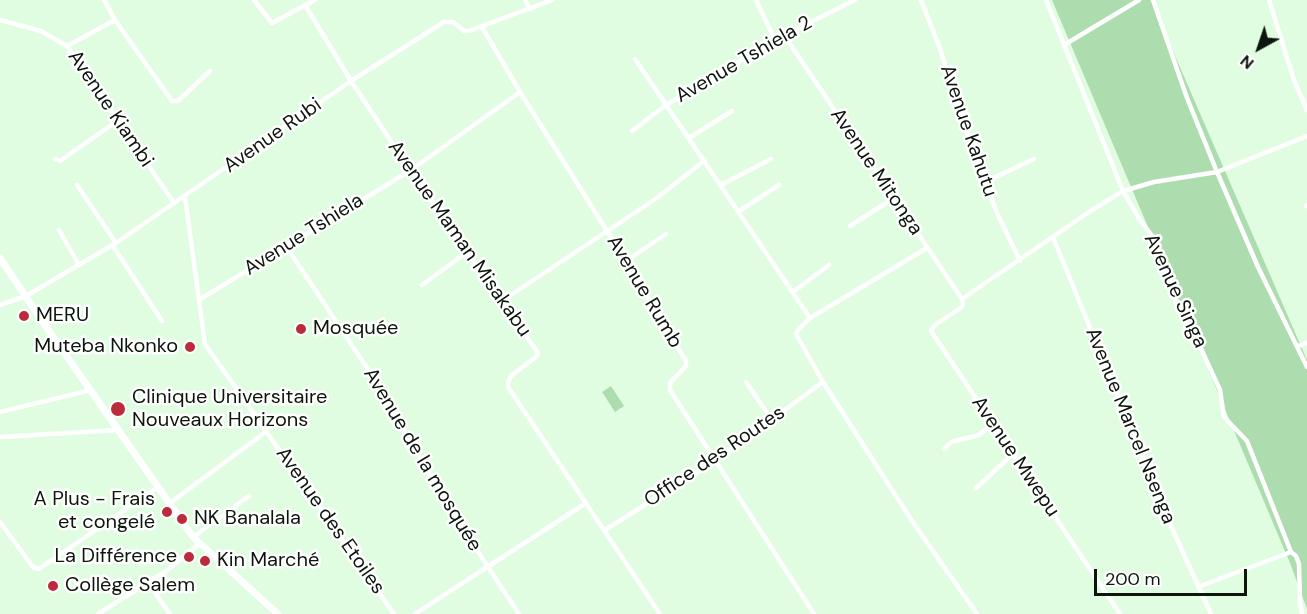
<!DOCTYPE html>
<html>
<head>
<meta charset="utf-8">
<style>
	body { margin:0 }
	#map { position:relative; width:1307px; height:614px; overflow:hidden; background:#e0fde1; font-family:"DM Sans",sans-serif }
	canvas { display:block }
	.north { position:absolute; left:1229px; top:18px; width:60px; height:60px; -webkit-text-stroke:4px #fff; paint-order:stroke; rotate:220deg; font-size:16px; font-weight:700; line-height:24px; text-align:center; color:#0c160c }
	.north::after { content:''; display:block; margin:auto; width:21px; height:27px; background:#0c160c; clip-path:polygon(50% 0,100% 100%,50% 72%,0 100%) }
	.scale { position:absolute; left:1094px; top:569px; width:153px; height:27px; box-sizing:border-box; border:3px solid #0c160c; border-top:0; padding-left:8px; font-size:18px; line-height:21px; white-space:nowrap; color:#0c160c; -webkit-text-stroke:4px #fff; paint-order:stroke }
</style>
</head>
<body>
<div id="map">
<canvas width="1307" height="614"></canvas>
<div class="north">N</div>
<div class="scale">200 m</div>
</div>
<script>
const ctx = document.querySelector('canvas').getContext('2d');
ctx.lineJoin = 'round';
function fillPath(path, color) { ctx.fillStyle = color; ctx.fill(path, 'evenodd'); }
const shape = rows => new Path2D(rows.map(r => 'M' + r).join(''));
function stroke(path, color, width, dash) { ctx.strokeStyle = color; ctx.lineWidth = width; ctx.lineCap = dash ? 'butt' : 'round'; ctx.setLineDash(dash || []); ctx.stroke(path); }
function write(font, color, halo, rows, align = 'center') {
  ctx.font = font + ' "DM Sans",sans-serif'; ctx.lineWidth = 5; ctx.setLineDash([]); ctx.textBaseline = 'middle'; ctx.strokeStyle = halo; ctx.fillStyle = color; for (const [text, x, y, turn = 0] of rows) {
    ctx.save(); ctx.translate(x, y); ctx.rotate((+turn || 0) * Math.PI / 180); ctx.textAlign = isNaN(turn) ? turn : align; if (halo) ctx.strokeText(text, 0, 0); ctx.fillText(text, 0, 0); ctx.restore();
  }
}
const green = shape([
	[1052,0,1153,0,1176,58,1307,360,1307,609,1290,563],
	[611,386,624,406,615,412,602,392]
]);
const minor = shape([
	[104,0,115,20,172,101,178,101,210,71],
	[254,0,272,23,315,0],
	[525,0,530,9],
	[756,0,775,40],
	[921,0,939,46,975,156,997,213,1020,261],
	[1046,0,1123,191,1140,220,1156,241,1164,260,1176,303,1198,342,1220,390,1224,417,1247,441,1291,552,1296,556,1299,564,1300,603,1302,614],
	[1153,0,1187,98,1217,172,1258,267,1307,367],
	[1269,0,1294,80,1307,110],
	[305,5,351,81,405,162,538,353,537,356,511,376,508,382,508,387,660,614],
	[0,20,41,31,67,46,174,203],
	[482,27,520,92,607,231,686,361,686,366,670,383,670,390,814,614],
	[784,35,962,299,963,303,962,307,935,325,931,331,1120,614],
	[1064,45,1139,0],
	[67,46,115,20],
	[635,59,810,318],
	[632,131,666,105,775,40,855,0],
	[689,138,732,111],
	[55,159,60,161,117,121],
	[985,182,1034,159],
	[77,185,116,243],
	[721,185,771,159],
	[185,197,205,344,394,614],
	[1306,206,1307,205],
	[739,211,779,185],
	[850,226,894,198],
	[59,230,79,265],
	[1053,237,1170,524,1211,614],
	[113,246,162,321],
	[286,246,379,386,446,503,519,614],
	[927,248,810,318,798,330,796,334,823,382,912,521,977,614],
	[626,261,666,234],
	[422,285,467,252],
	[793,292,829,265],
	[962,299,1092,210,1123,191,1154,182,1217,172,1307,136],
	[199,300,411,170,520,92],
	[502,301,657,198,705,160],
	[0,305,26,296,116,243,351,81,444,22,453,22,464,31,469,31,552,0],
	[1298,346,1307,343],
	[746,382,772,420],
	[0,412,91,390],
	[0,437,118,430],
	[944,449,951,442,979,435,993,423],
	[976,488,1013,454],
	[170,503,267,431],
	[0,522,33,567,39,569,158,487],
	[605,530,715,461,823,382],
	[193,537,249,496],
	[148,583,170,614],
	[1198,587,1291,552],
	[98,614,166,571,199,544],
	[415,614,586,503]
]);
const secondary = shape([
	[0,258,40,318,193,537,278,614]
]);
const markers = [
	[24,316,6,"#bb2b3c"],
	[301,329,6,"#bb2b3c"],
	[190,347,6,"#bb2b3c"],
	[118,409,8,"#bb2b3c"],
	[167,512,6,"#bb2b3c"],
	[182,519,6,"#bb2b3c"],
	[189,557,6,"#bb2b3c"],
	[205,561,6,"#bb2b3c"],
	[53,586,6,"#bb2b3c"]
];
const streetNames = [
	["Avenue Tshiela 2",744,60,-30],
	["Avenue Kiambi",110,109,56],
	["Avenue Kahutu",968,131,71],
	["Avenue Rubi",273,136,-35],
	["Avenue Mitonga",876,172,56],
	["Avenue Tshiela",304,235,-32],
	["Avenue Maman Misakabu",459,239,55],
	["Avenue Singa",1175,291,65],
	["Avenue Rumb",644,292,59],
	["Avenue Marcel Nsenga",1130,426,68],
	["Office des Routes",715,457,-34],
	["Avenue Mwepu",1015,457,56],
	["Avenue de la mosquée",422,460,59],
	["Avenue des Etoiles",330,521,55]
];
const poiNames = [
	["MERU",36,316],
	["Mosquée",313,329],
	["Muteba Nkonko",178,347,"right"],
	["Clinique Universitaire",132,398],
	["Nouveaux Horizons",132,421],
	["A Plus - Frais",155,500,"right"],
	["et congelé",155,523,"right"],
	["NK Banalala",194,519],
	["La Différence",177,557,"right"],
	["Kin Marché",217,561],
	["Collège Salem",65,586]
];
fillPath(green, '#adddae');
stroke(minor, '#fff', 4.5);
stroke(secondary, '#fff', 7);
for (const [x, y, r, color] of markers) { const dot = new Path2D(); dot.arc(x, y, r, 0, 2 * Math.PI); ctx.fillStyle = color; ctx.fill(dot); stroke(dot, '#fff', 2); }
write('20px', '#0c160c', '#fff', streetNames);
write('20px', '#0c160c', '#fff', poiNames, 'left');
</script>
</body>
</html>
